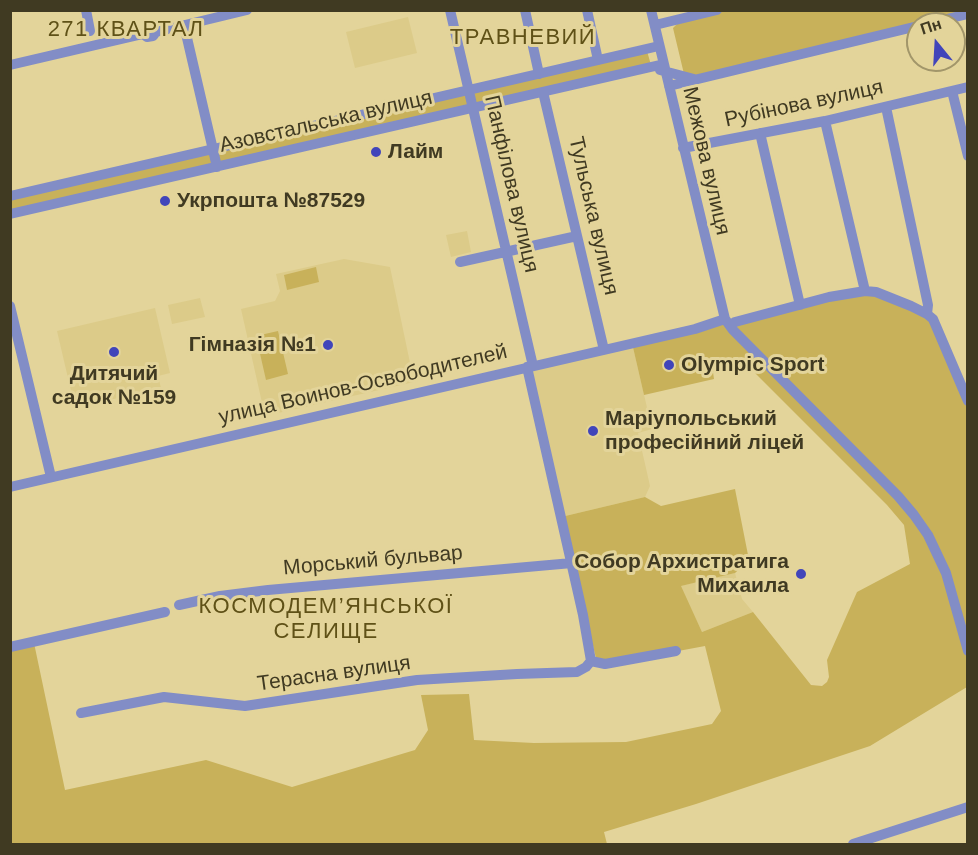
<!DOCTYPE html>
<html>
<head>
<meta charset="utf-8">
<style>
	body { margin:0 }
	#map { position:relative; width:978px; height:855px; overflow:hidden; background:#e3d49a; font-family:Arial,sans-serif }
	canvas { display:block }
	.frame { position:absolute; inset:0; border:12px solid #403a22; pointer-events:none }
	.north { position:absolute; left:906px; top:12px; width:60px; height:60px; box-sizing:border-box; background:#e3d49a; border:2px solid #a2966a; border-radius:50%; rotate:342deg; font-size:16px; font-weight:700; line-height:24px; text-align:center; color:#403a22 }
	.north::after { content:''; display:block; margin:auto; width:21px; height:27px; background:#4145ba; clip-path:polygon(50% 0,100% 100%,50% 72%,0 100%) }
</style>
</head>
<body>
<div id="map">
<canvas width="978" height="855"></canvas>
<div class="frame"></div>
<div class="north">Пн</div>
</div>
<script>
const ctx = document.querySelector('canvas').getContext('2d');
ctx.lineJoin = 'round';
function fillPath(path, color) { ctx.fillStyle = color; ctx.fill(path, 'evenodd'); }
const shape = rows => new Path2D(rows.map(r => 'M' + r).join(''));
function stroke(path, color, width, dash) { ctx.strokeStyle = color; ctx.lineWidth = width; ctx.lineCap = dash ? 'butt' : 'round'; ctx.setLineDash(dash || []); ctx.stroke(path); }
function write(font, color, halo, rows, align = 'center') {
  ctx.font = font + ' Arial,sans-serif'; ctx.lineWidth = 6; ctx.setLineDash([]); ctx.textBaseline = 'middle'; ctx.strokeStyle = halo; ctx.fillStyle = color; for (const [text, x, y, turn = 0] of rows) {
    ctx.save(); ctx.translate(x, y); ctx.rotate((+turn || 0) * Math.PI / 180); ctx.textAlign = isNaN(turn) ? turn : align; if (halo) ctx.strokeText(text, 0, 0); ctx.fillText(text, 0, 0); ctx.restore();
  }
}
const built = shape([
	[408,17,417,53,355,68,346,32],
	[467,231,471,252,451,257,446,235],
	[344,259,390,267,414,382,265,416,241,309,275,301,280,291,276,274],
	[200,298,205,317,172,324,168,305],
	[155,308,170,373,158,376,161,388,75,408,57,331],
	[632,343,652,429,638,433,650,486,645,497,561,517,527,367],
	[735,573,742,599,753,612,702,632,680,586]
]);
const green = shape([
	[725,11,967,11,695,77,684,74,673,28,680,21],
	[647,51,651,65,11,211,10,197],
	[316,267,319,282,287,290,284,275],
	[865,291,927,314,967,401,967,687,870,746,696,804,604,832,607,844,11,844,11,649,34,643,65,790,206,760,292,787,415,750,428,730,421,695,469,694,474,740,534,743,626,742,712,724,721,711,705,646,598,666,561,517,645,497,661,506,735,489,749,560,735,573,681,586,702,632,753,612,811,685,822,686,827,682,829,677,827,660,857,592,910,564,904,525,887,505,748,366,713,372,714,379,644,395,632,343],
	[278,331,288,374,266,380,256,336]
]);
const minor = shape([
	[86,10,90,31],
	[450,10,533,366],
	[525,10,539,74],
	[587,10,598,60],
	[651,10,725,319,733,330,898,496,914,515,928,535,946,573,968,651],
	[926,24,968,14],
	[184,25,217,167],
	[655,25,717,10],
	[10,65,143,34,147,37,153,36,156,32,247,10],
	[660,70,694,79],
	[669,86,918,26],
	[952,91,968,156],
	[543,92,604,350],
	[886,107,928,305,927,314],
	[825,121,865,291],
	[760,133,800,305],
	[683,148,825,121,968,87],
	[10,196,659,46],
	[10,214,664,64],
	[460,262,577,236],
	[10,306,51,477],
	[730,326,735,322,829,297,865,291,876,292,911,306,927,314,933,319,968,401],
	[527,367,583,615,591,661,605,664,676,651],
	[10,487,695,329,725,319],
	[179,605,220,596,268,590,572,563],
	[10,647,165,612],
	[81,713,164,697,245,706,417,680,517,674,577,672,586,667,591,661],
	[853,844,968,807]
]);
const markers = [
	[376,152,6,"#4145ba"],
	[165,201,6,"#4145ba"],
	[328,345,6,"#4145ba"],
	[114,352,6,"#4145ba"],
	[669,365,6,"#4145ba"],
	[593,431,6,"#4145ba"],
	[801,574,6,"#4145ba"]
];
const streetNames = [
	["Рубінова вулиця",804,104,-12],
	["Азовстальська вулиця",326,122,-13],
	["Межова вулиця",706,161,77],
	["Панфілова вулиця",511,184,77],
	["Тульська вулиця",593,216,77],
	["улица Воинов-Освободителей",363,385,-13],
	["Морський бульвар",373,561,-5],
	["Терасна вулиця",334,674,-8]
];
const poiNames = [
	["Лайм",388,152],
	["Укрпошта №87529",177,201],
	["Гімназія №1",316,345,"right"],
	["Olympic Sport",681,365],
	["Дитячий",114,374,"center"],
	["садок №159",114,398,"center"],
	["Маріупольський",605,419],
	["професійний ліцей",605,443],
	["Собор Архистратига",789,562,"right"],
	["Михаила",789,586,"right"]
];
const neighbourhoodNames = [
	["271 КВАРТАЛ",126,30],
	["ТРАВНЕВИЙ",523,38],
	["КОСМОДЕМ’ЯНСЬКОЇ",326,607],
	["СЕЛИЩЕ",326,632]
];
fillPath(built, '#dccb89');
fillPath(green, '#c8b15a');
stroke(minor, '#828dc6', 10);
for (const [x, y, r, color] of markers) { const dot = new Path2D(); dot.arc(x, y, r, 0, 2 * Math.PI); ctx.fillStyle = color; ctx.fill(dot); stroke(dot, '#e3d49a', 2); }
write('21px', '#403a22', '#e3d49a', streetNames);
write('bold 21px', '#403a22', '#e3d49a', poiNames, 'left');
ctx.letterSpacing = '1.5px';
write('22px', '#5f5117', '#e3d49a', neighbourhoodNames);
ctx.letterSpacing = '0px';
</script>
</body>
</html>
